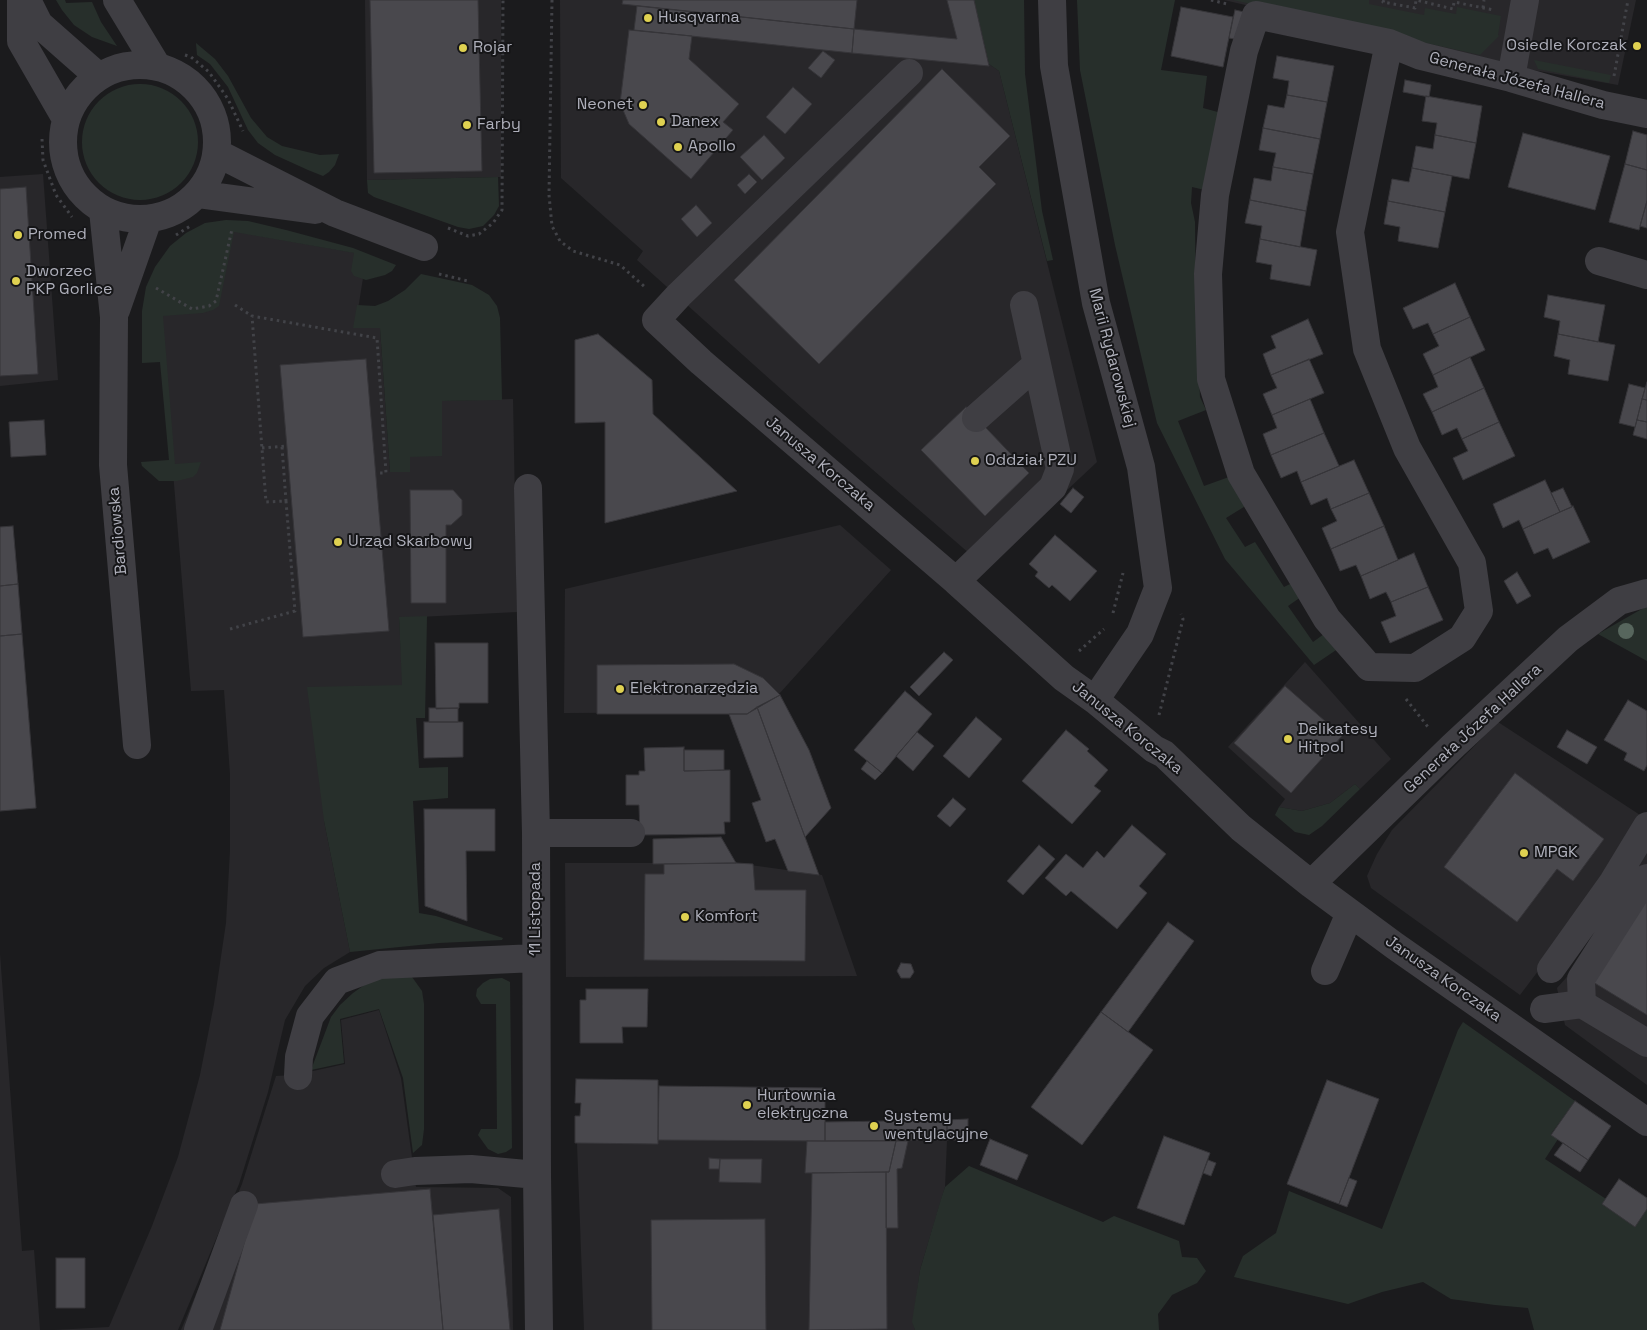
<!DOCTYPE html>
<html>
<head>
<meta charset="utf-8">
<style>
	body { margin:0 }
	canvas { display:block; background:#1b1b1d }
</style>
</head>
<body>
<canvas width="1647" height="1330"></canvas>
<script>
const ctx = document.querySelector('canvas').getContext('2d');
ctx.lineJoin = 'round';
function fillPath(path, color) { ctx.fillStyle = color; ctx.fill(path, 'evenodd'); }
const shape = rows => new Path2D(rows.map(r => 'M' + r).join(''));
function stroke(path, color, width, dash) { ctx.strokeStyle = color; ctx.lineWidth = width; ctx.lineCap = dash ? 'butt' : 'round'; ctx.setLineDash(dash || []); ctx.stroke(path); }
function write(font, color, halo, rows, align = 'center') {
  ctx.font = font + ' "Space Grotesk",sans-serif'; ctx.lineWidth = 4; ctx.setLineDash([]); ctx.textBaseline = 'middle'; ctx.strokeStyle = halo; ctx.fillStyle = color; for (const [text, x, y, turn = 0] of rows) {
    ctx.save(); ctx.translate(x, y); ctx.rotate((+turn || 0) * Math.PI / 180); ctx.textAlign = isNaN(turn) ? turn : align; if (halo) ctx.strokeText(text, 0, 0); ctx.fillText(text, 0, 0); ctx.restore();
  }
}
const built = shape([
	[365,0,501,0,501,177,367,180],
	[560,0,974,0,989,64,999,71,1097,462,985,567,812,417,637,260,643,251,561,178],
	[1224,0,1636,0,1618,85,1499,64],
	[43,174,58,380,0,386,0,177],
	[232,231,356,253,363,278,355,328,380,328,390,472,410,457,442,401,513,399,517,612,399,618,403,685,324,821,350,952,324,968,305,986,285,1020,268,1092,239,1184,178,1330,54,1330,109,1327,152,1226,178,1157,200,1075,214,1004,226,923,230,851,230,774,224,690,191,691,160,313],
	[840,525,891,570,779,694,747,712,564,713,565,589],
	[1305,662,1391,759,1360,789,1355,784,1330,803,1302,811,1279,807,1285,799,1228,747],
	[1498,722,1640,815,1563,938,1520,995,1371,888,1367,876,1377,854,1392,830],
	[1647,847,1647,1085,1565,1025,1557,988,1566,978,1625,885],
	[565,863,736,863,822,875,857,976,566,977],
	[0,954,22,1251,34,1250,40,1330,0,1330],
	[379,1010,401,1078,416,1187,498,1188,511,1197,513,1330,181,1330,242,1184,276,1076,295,1075,345,1064,341,1020],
	[658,1140,825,1141,947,1140,945,1187,920,1270,913,1322,915,1330,584,1330,577,1143,657,1144]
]);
const green = shape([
	[56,0,65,0,66,3,92,2,101,22,117,46,92,37,74,25,62,10],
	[974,0,1024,0,1025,74,1042,211,1053,260,1047,261,999,71,989,64],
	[1077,0,1175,0,1161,70,1207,76,1203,108,1225,114,1209,191,1192,187,1191,203,1195,222,1196,320,1200,397,1206,410,1178,421,1204,486,1229,477,1247,505,1226,518,1245,547,1255,542,1284,587,1300,579,1308,592,1288,606,1313,642,1331,629,1342,646,1314,665,1225,559,1157,423,1115,245,1080,70],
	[1233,0,1369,0,1369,4,1424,15,1425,8,1456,14,1457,7,1501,16,1498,35,1499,36,1480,55],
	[196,43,215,59,228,76,251,118,267,137,282,146,320,155,339,154,335,165,329,172,323,176,308,170,275,155,258,143,248,130,228,87,210,64,197,55],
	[1534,60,1611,75,1609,83,1538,69],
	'82 142a58 58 0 1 1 116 0a58 58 0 1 1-116 0Z',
	[498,177,499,206,494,215,483,226,469,229,458,227,374,197,368,193,367,180],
	[226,220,248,221,286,230,353,248,396,265,392,271,385,275,366,280,354,276,351,271,354,253,234,232,219,306,213,310,203,313,163,316,175,464,201,462,197,473,193,477,177,481,159,481,142,466,141,462,169,460,160,362,142,363,142,311,146,287,155,267,170,246,186,233,205,223],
	[421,274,472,285,489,295,497,306,500,318,502,400,442,401,442,456,410,457,410,472,390,472,380,328,353,328,357,305,375,306,388,301,405,290],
	[1647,606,1647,661,1598,634],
	[427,616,425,718,416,718,419,768,448,767,448,798,413,801,419,913,436,916,503,938,502,940,439,943,350,952,324,821,307,687,402,685,399,617],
	[1355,784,1360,789,1322,826,1309,835,1295,832,1275,815,1279,807,1302,811,1330,803],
	[392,976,412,977,422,991,424,1004,424,1129,422,1145,413,1153,403,1078,379,1009,340,1019,344,1063,311,1070,331,1017,340,1005,353,993,370,981],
	[502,978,510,982,512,1148,506,1152,498,1154,488,1149,478,1135,481,1129,497,1129,496,1004,481,1004,476,996,477,989,483,983,490,979],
	[1463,1022,1575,1101,1551,1134,1558,1139,1545,1159,1606,1199,1602,1204,1635,1227,1647,1209,1647,1330,1534,1330,1528,1308,1495,1305,1451,1299,1423,1282,1382,1292,1348,1304,1234,1277,1243,1256,1276,1233,1289,1191,1382,1229,1458,1030],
	[969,1166,1103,1222,1114,1216,1179,1241,1182,1257,1197,1258,1206,1271,1197,1283,1172,1295,1158,1314,1159,1330,915,1330,912,1322,920,1270,941,1199,945,1187]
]);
const building = shape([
	[370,0,478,0,482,171,374,173,370,0],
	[623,0,857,0,854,29,622,4,623,0],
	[947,0,974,0,989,66,852,53,854,29,957,39,947,0],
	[637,6,854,29,852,53,634,30,637,6],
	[1181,7,1233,17,1223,67,1171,56,1181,7],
	[1235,10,1249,13,1244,41,1229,38,1235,10],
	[629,30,692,36,689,59,739,104,723,122,733,130,691,179,629,124,620,103,629,30],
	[823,51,835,60,821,78,808,68,823,51],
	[1277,56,1334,66,1327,102,1287,95,1289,81,1273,78,1277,56],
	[942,69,1010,136,979,167,996,184,819,364,734,280,942,69],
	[1405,80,1431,85,1429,97,1403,92,1405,80],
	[793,87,812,104,785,134,766,117,793,87],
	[1287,95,1327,102,1320,139,1263,128,1268,105,1284,108,1287,95],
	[1426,96,1482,106,1476,143,1435,135,1437,123,1422,121,1426,96],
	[1263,128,1320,139,1313,174,1273,167,1276,153,1259,150,1263,128],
	[1633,131,1647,135,1647,170,1625,164,1633,131],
	[1523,133,1610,156,1595,210,1508,187,1523,133],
	[764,135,785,158,762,180,740,157,764,135],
	[1435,135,1476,143,1469,179,1412,168,1416,146,1433,149,1435,135],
	[1625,164,1647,170,1647,201,1639,230,1609,222,1625,164],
	[1273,167,1313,174,1306,211,1250,200,1254,178,1271,181,1273,167],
	[1412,168,1452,176,1445,212,1388,201,1392,179,1409,182,1412,168],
	[749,174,757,182,745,194,737,185,749,174],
	[26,187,38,374,0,376,0,189,26,187],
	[1250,200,1306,211,1300,247,1260,239,1262,226,1245,223,1250,200],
	[1388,201,1445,212,1438,248,1398,241,1400,227,1384,224,1388,201],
	[1647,201,1647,228,1640,226,1647,201],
	[696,205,712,223,697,237,681,219,696,205],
	[1260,239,1317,250,1310,286,1270,279,1272,265,1256,262,1260,239],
	[1455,283,1470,317,1433,334,1428,323,1413,329,1403,308,1455,283],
	[1548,295,1605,305,1598,342,1558,334,1560,321,1544,317,1548,295],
	[1470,317,1485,350,1433,375,1423,354,1439,346,1433,334,1470,317],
	[1308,319,1323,354,1271,375,1263,354,1276,348,1271,336,1308,319],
	[598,334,652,380,653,414,737,491,605,523,605,422,575,423,575,340,598,334],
	[1558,334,1615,345,1608,381,1568,374,1570,360,1554,356,1558,334],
	[1470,357,1484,388,1432,412,1423,394,1438,387,1433,375,1470,357],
	[366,359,389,631,303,637,280,365,366,359],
	[1309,359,1324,393,1272,415,1263,394,1277,388,1271,375,1309,359],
	[1647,382,1647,400,1642,399,1647,382],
	[1629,384,1645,388,1635,427,1619,423,1629,384],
	[1484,388,1499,422,1462,439,1457,428,1442,435,1432,412,1484,388],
	[1310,399,1324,433,1271,455,1263,434,1277,428,1272,415,1310,399],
	[1642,399,1647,400,1647,422,1637,420,1642,399],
	[966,407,1029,473,985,516,921,450,966,407],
	[44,420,46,455,11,457,9,422,44,420],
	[1637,420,1647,422,1647,439,1633,435,1637,420],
	[1499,422,1515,456,1463,480,1453,458,1468,451,1462,439,1499,422],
	[1324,433,1339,466,1301,482,1297,471,1281,478,1271,455,1324,433],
	[1354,460,1369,493,1331,509,1327,498,1311,505,1301,482,1354,460],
	[1545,480,1560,512,1523,529,1519,520,1503,528,1493,504,1545,480],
	[1073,488,1084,497,1071,513,1060,504,1073,488],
	[1563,488,1572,507,1560,512,1551,493,1563,488],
	[410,490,453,490,462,500,462,515,451,525,446,525,446,603,411,603,410,490],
	[1369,493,1384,526,1331,549,1322,528,1337,521,1331,509,1369,493],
	[1573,506,1590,542,1553,559,1548,548,1534,554,1523,529,1573,506],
	[13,526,18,584,0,586,0,527,13,526],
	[1384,526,1398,560,1361,576,1356,565,1340,571,1331,549,1384,526],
	[1055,535,1097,571,1070,601,1052,585,1049,588,1035,576,1038,572,1029,564,1055,535],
	[1414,553,1428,587,1391,602,1386,592,1370,599,1361,576,1414,553],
	[1517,572,1531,596,1517,604,1504,581,1517,572],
	[18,584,22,634,0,636,0,586,18,584],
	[1428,587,1443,620,1390,643,1381,622,1396,616,1391,602,1428,587],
	[22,634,36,808,0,811,0,636,22,634],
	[435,643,488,643,488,703,459,703,459,708,436,709,435,643],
	[944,652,953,660,919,696,910,687,944,652],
	[734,664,763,678,780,695,747,714,597,714,597,665,734,664],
	[1285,686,1342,736,1291,793,1234,743,1285,686],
	[905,691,932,714,882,773,854,750,905,691],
	[780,695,809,750,831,808,805,837,757,707,780,695],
	[1628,700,1647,711,1647,765,1644,771,1624,760,1627,753,1604,740,1628,700],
	[757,707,805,837,819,875,788,871,775,839,766,842,752,803,761,800,729,714,747,714,757,707],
	[429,708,458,708,458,722,429,722,429,708],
	[976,717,1002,739,969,778,943,756,976,717],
	[424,722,463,722,463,757,424,758,424,722],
	[1066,730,1089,749,1087,751,1108,770,1094,786,1101,791,1072,824,1022,781,1066,730],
	[1567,730,1597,747,1587,764,1557,747,1567,730],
	[917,732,934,746,913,771,896,756,917,732],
	[684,747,684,771,730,770,730,822,724,822,725,834,640,835,639,805,626,805,626,775,639,775,639,771,645,771,644,748,684,747],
	[684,750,724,750,724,770,684,771,684,750],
	[867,761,882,773,875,780,861,769,867,761],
	[1515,773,1604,839,1573,881,1557,869,1517,922,1444,867,1515,773],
	[953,798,966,809,950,827,937,816,953,798],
	[424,809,495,809,495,851,466,851,467,921,425,906,424,809],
	[1132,825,1166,854,1139,886,1147,893,1117,929,1071,891,1066,896,1045,878,1066,854,1083,868,1097,851,1104,858,1132,825],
	[721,837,736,863,653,864,653,839,721,837],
	[1039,845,1055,859,1023,895,1007,881,1039,845],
	[736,863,753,864,755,890,806,890,805,961,644,960,645,874,664,874,664,864,736,863],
	[1647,896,1647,1015,1593,982,1647,896],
	[1168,922,1194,941,1128,1032,1101,1012,1168,922],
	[901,963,911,964,914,972,910,978,901,978,897,971,901,963],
	[586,989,648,989,647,1027,622,1027,623,1043,580,1043,580,1000,586,1000,586,989],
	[1101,1012,1153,1050,1082,1145,1031,1107,1101,1012],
	[576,1079,658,1080,658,1144,575,1143,575,1116,580,1116,581,1103,575,1103,576,1079],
	[1327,1080,1379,1099,1339,1204,1287,1184,1327,1080],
	[659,1086,825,1088,825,1141,658,1140,659,1086],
	[1575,1101,1611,1126,1588,1160,1551,1135,1575,1101],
	[968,1119,968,1140,947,1140,947,1120,968,1119],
	[947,1120,947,1140,825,1141,825,1122,947,1120],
	[1164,1136,1210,1153,1184,1225,1137,1208,1164,1136],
	[990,1139,1028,1155,1017,1180,980,1165,990,1139],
	[807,1141,896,1141,889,1172,805,1173,807,1141],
	[896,1141,908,1141,902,1168,897,1169,898,1228,886,1228,886,1172,889,1172,896,1141],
	[1563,1143,1588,1160,1580,1172,1554,1155,1563,1143],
	[709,1158,720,1159,719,1169,709,1169,709,1158],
	[720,1159,762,1159,761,1183,719,1182,720,1159],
	[1208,1160,1216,1163,1211,1176,1203,1173,1208,1160],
	[886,1172,887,1329,809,1330,812,1173,886,1172],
	[1349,1178,1357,1181,1347,1207,1339,1204,1349,1178],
	[1619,1179,1647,1198,1647,1209,1635,1227,1602,1204,1619,1179],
	[430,1189,443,1330,220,1330,255,1204,430,1189],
	[499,1209,510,1330,443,1330,433,1215,499,1209],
	[765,1219,766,1330,652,1330,651,1220,765,1219],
	[56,1258,85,1258,85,1308,56,1308,56,1258]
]);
const path = shape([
	[552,0,549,195,552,226,560,241,573,251,620,265,646,288],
	[1211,0,1227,4],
	[1384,0,1383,2,1415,8,1416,0,1453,9,1454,2,1494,10],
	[1483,8,1484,0],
	[185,55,191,57,209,72,228,99,243,131],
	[1614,76,1628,0],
	[42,139,43,160,56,195,72,217],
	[448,228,468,236,479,234,493,223,502,210,503,0],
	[176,235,192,225],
	[439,274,468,281],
	[156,288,192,309,209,306,216,301,232,229],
	[235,305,252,316],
	[282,447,286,501],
	[262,448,287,446],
	[1113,613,1123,573],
	[230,629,295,611,286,501,266,502,252,316,377,338,386,473,376,473],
	[1079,651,1104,629],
	[1406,699,1428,727],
	[1159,715,1183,619,1181,614]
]);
const minor = shape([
	[21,0,21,41,66,119],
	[27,0,39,24,98,76],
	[117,0,157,66],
	[1052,0,1054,66,1096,303,1141,467,1158,588,1140,634,1095,700],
	[1389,43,1350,232,1367,349,1407,448,1472,563,1479,611,1462,638,1415,668,1369,667,1327,619,1241,474,1211,379,1208,274,1215,195,1244,51,1256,15,1389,43,1421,56,1511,78,1603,105,1647,114],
	'63 142a77 77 0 1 1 154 0a77 77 0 1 1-154 0Z',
	[909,73,679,295,656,320,701,362,956,581,1064,678,1095,700,1154,749,1164,754,1241,828,1311,884,1395,946,1647,1122],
	[1511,78,1525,0],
	[217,153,335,213,424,247],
	[197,194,315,210],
	[103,210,114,317,113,465,137,745],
	[1599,261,1647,275],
	[116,310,148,219],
	[976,418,1037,364],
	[528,488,536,833,537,1175,539,1330],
	[956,581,1053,487,1060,469,1024,305],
	[536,833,631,833],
	[1311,884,1453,746,1568,639,1619,601,1647,593],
	[1551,969,1613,882,1647,826],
	[1325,971,1350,913],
	[1582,1004,1581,979,1645,879,1647,878],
	[1544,1009,1582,1004,1647,1043],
	[298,1076,299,1057,310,1016,337,981,380,965,536,958],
	[395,1174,415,1171,471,1169,537,1175],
	[198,1330,244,1205]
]);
const trees = [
	[1626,631]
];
const markers = [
	[648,18,5,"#dfd151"],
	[1637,46,5,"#dfd151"],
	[463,48,5,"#dfd151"],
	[643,105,5,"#dfd151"],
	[661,122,5,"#dfd151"],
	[467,125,5,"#dfd151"],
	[678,147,5,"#dfd151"],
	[18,235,5,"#dfd151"],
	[16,281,5,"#dfd151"],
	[975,461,5,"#dfd151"],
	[338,542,5,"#dfd151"],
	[620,689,5,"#dfd151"],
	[1288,739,5,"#dfd151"],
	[1524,853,5,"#dfd151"],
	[685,917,5,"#dfd151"],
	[747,1105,5,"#dfd151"],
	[874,1126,5,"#dfd151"]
];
const poiNames = [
	["Husqvarna",658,18],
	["Osiedle Korczak",1627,46,"right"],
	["Rojar",473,48],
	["Neonet",633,105,"right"],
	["Danex",671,122],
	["Farby",477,125],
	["Apollo",688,147],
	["Promed",28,235],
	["Dworzec",26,272],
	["PKP Gorlice",26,290],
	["Oddział PZU",985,461],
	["Urząd Skarbowy",348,542],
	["Elektronarzędzia",630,689],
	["Delikatesy",1298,730],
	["Hitpol",1298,748],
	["MPGK",1534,853],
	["Komfort",695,917],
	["Hurtownia",757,1096],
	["elektryczna",757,1114],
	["Systemy",884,1117],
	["wentylacyjne",884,1135]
];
const streetNames = [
	["Generała Józefa Hallera",1517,81,15],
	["Marii Rydarowskiej",1112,358,75],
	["Janusza Korczaka",820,464,40],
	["Bardiowska",118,531,-95],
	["Janusza Korczaka",1127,728,39],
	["Generała Józefa Hallera",1473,729,-43],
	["11 Listopada",536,909,-90],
	["Janusza Korczaka",1443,979,35]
];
fillPath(built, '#28272a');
fillPath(green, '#272f2b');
fillPath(building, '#49484d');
stroke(building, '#363539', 1);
stroke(path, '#424348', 3, [2.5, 4]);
stroke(minor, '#3f3e43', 28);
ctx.fillStyle = '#57665d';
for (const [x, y] of trees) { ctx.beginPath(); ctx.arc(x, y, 8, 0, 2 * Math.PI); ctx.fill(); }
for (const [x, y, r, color] of markers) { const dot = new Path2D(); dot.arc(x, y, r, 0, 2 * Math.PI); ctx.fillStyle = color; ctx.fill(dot); stroke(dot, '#161618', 2); }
write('16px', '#afb0bb', '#161618', poiNames, 'left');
write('16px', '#afb0bb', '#161618', streetNames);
</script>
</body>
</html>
